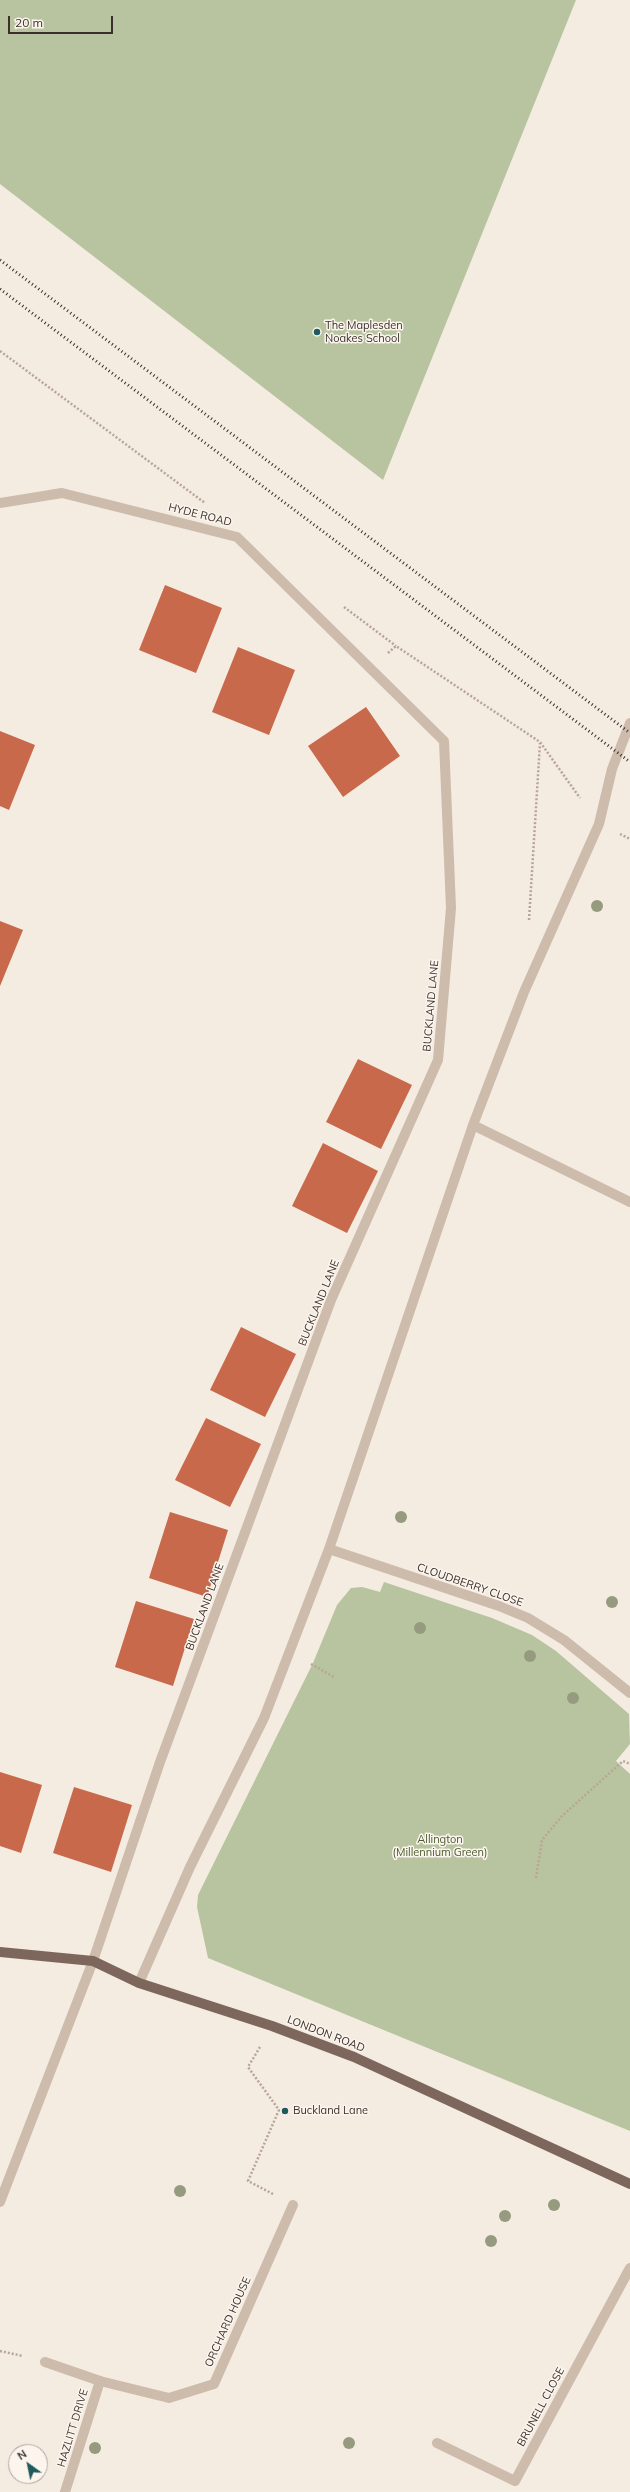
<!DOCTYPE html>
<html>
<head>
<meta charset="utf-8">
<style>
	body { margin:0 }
	#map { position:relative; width:630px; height:2492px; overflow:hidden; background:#f4ebe1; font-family:Mulish,sans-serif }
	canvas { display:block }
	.north { position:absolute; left:8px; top:2444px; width:40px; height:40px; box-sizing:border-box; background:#fbf5ee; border:1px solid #aea6a0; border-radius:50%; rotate:327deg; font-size:11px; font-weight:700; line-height:16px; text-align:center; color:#3b302b }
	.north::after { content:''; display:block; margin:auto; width:14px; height:18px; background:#1f5a5e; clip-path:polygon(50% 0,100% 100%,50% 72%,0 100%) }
	.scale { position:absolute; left:8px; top:16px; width:105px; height:18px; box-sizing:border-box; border:2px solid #3b302b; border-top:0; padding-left:5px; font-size:12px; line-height:14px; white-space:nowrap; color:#3b302b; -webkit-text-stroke:3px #fbf5ee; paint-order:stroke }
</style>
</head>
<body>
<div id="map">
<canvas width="630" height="2492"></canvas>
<div class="north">N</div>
<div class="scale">20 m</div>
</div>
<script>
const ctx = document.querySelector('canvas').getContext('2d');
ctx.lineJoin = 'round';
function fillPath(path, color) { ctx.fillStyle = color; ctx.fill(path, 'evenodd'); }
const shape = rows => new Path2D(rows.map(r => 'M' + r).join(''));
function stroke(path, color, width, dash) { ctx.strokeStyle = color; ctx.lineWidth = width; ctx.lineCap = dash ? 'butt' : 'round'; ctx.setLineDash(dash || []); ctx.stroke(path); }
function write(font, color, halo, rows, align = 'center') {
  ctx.font = font + ' Mulish,sans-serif'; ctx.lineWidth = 3; ctx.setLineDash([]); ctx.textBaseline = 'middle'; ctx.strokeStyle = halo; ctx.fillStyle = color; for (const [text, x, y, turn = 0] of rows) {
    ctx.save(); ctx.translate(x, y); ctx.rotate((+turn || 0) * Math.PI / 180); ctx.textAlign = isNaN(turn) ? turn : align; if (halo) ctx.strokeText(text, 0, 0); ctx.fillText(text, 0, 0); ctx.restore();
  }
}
const green = shape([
	[0,0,576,0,383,480,0,184],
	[384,1582,492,1618,532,1635,556,1651,629,1714,630,1744,616,1761,630,1774,630,2131,208,1958,197,1907,198,1895,313,1663,337,1605,351,1588,362,1587,380,1592]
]);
const building = shape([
	[165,585,222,608,196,673,139,650],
	[238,647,295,670,269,735,212,712],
	[366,707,400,756,343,797,308,746],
	[0,731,35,745,9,810,0,806],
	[0,921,23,930,0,986],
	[358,1059,412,1085,381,1149,326,1122],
	[323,1143,378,1171,347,1233,292,1206],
	[241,1327,296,1354,265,1417,210,1390],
	[206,1418,261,1444,230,1507,175,1480],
	[170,1512,228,1530,207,1597,149,1578],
	[136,1601,194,1619,173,1686,115,1667],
	[0,1772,42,1785,21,1853,0,1846],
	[74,1787,132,1805,111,1872,53,1853]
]);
const path = shape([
	[0,351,205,503],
	[344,607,396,646],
	[388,653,396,646,540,742,580,798],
	[620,834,630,839],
	[529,920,540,743],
	[311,1664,334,1677],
	[536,1878,542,1840,562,1816,623,1761,630,1764],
	[260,2047,248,2067,279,2110,248,2181,273,2194],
	[0,2351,23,2356]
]);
const service = shape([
	[0,2202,93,1961],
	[100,2381,169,2398,214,2384,293,2205]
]);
const minor = shape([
	[0,503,62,493,237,537,444,741,451,908,438,1060,331,1300,160,1762,93,1961],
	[473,1125,630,1202],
	[329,1549,499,1606,528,1618,564,1640,630,1693],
	[139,1983,190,1867,264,1718,329,1549,473,1125,524,992,599,824,612,769,630,723],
	[45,2362,100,2381,65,2492],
	[437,2443,515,2481,630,2268]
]);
const primary = shape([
	[0,1952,93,1961,139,1983,272,2026,354,2057,630,2184]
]);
const rail = shape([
	[0,260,630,733],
	[0,289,630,762]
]);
const trees = [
	[597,906],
	[401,1517],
	[612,1602],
	[420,1628],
	[530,1656],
	[573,1698],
	[180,2191],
	[554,2205],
	[505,2216],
	[491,2241],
	[349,2443],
	[95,2448]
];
const markers = [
	[317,332,4,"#1f5a5e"],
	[285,2111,4,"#1f5a5e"]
];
const poiNames = [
	["The Maplesden",325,326],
	["Noakes School",325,339],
	["Buckland Lane",293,2111]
];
const streetNames = [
	["HYDE ROAD",200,515,14],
	["BUCKLAND LANE",431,1006,-85],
	["BUCKLAND LANE",319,1303,-68],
	["CLOUDBERRY CLOSE",470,1585,19],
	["BUCKLAND LANE",205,1607,-70],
	["LONDON ROAD",326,2034,21],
	["ORCHARD HOUSE",228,2322,-66],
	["BRUNELL CLOSE",541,2407,-62],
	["HAZLITT DRIVE",73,2428,-73]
];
const parkNames = [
	["Allington",440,1840],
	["(Millennium Green)",440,1853]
];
fillPath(green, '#b8c4a0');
fillPath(building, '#c8694b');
stroke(path, '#b9a596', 2.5, [2, 2]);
stroke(service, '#cdbbac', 10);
stroke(minor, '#cdbbac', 10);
stroke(primary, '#7d675c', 10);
stroke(rail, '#3b302b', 3, [1, 3]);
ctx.fillStyle = '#969b7f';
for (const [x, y] of trees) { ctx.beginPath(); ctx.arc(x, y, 6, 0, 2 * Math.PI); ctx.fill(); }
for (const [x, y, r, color] of markers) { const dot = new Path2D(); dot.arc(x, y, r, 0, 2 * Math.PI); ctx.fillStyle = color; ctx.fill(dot); stroke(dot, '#fbf5ee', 1.5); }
write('11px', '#3b302b', '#fbf5ee', poiNames, 'left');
write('11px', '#3b302b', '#fbf5ee', streetNames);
write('11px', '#4a5a2e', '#fbf5ee', parkNames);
</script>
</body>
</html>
